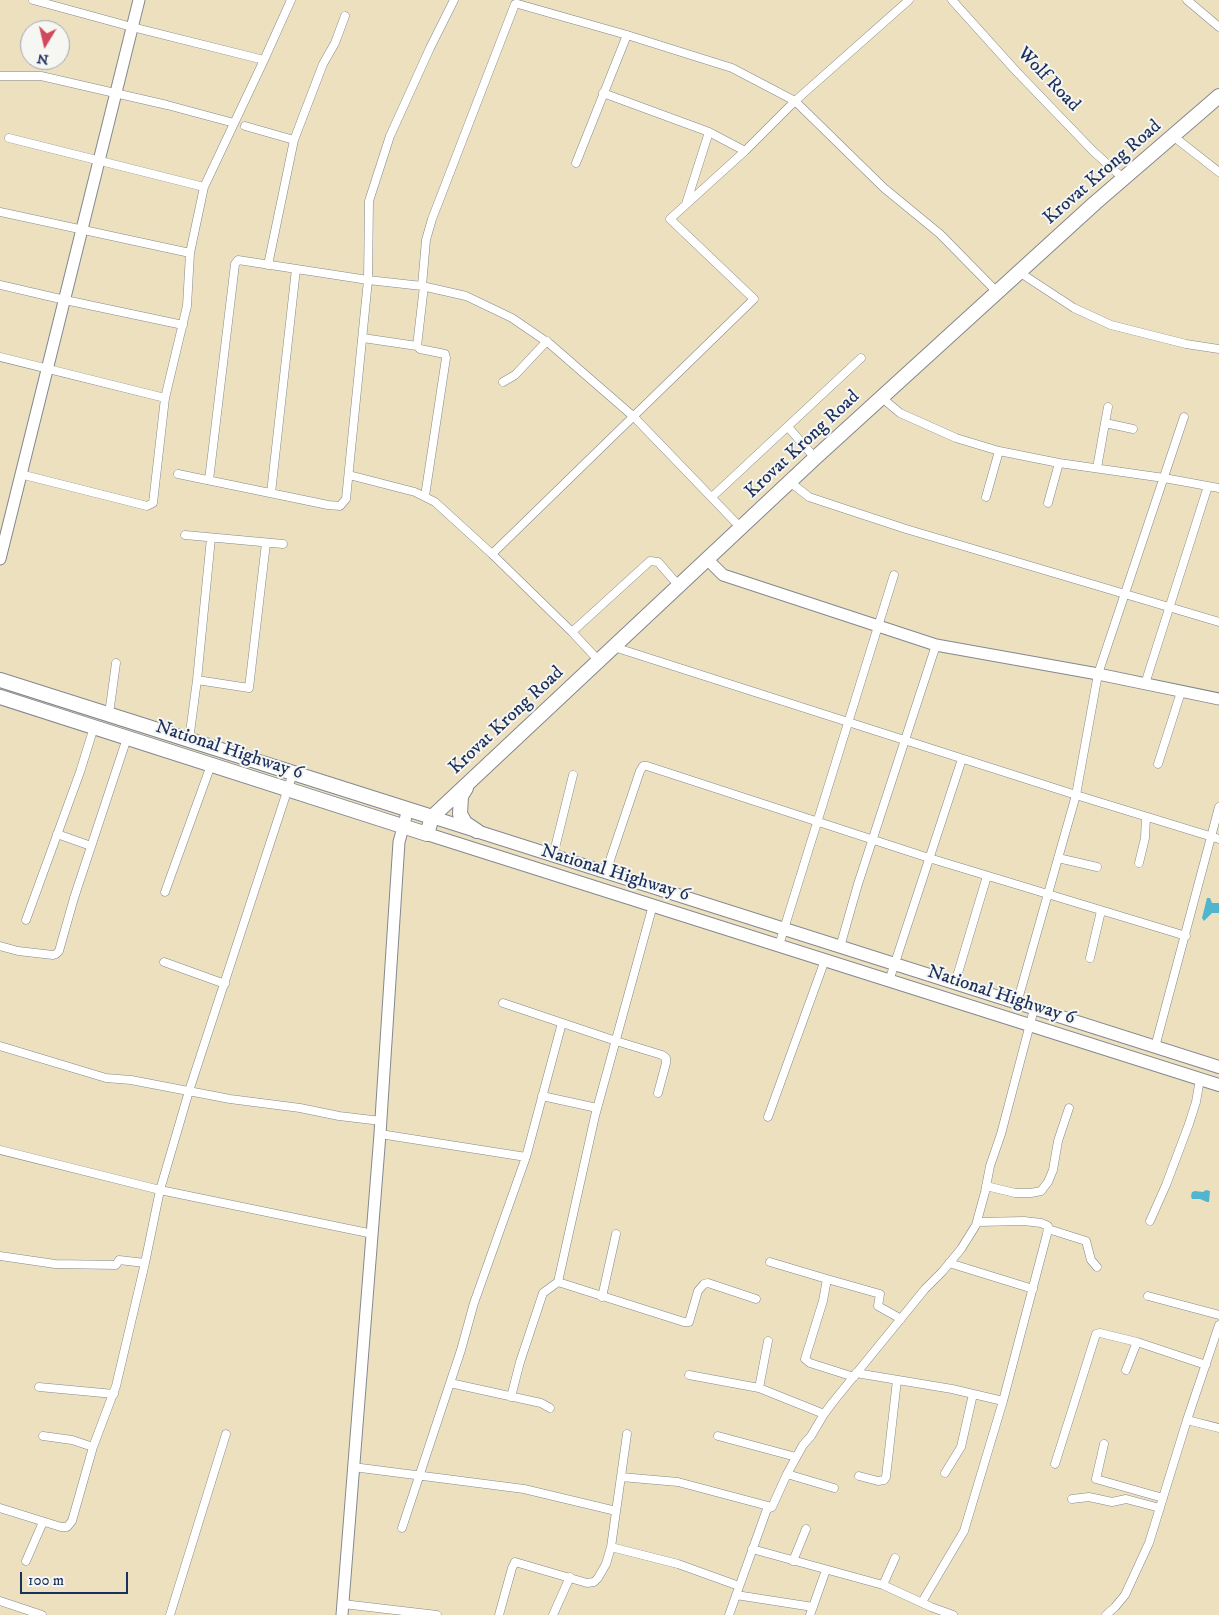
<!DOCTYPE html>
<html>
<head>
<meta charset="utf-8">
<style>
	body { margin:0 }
	#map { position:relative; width:1219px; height:1615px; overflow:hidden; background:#ece0bf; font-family:"IM FELL DW Pica",serif }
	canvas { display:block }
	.north { position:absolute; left:20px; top:20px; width:50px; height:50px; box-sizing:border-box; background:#f6f6f2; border:1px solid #9ea6b7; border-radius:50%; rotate:189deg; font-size:14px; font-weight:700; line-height:20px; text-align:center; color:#1b2f5e }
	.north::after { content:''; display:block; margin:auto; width:18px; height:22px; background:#d1495b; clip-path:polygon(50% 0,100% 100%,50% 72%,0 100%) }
	.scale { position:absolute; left:20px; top:1572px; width:108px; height:22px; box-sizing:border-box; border:2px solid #1b2f5e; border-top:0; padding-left:6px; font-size:15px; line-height:18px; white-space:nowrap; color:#1b2f5e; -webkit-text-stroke:4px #f6f6f2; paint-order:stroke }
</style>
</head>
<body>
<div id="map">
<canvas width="1219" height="1615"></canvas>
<div class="north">N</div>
<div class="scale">100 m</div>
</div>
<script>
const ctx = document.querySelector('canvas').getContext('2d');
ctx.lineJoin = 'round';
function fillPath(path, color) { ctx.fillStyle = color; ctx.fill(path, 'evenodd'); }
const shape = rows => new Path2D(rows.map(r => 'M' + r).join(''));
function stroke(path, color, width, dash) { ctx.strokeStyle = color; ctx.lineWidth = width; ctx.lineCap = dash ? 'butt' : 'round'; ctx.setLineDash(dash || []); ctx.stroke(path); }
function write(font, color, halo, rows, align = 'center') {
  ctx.font = font + ' "IM FELL DW Pica",serif'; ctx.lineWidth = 4; ctx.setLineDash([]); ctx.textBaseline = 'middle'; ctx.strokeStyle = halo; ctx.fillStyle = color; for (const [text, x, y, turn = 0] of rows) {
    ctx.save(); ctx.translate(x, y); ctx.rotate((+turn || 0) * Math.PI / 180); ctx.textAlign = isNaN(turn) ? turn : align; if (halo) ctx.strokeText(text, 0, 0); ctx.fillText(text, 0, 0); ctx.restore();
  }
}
const water = shape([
	[1207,898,1210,898,1212,903,1219,903,1219,913,1212,913,1204,921,1202,918],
	[1206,1190,1210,1191,1209,1202,1207,1202,1200,1199,1192,1199,1191,1196,1192,1192,1195,1191,1203,1192]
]);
const street = shape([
	[33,0,132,27,264,60],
	[952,0,1015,70,1093,151,1124,179],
	[1187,0,1219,27],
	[0,76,41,76,167,105,234,123],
	[603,93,709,132,745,151],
	[245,126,294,140],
	[1173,136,1219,172],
	[9,138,204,187],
	[576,163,627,35],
	[686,204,709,132],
	[0,212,190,253],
	[268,265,294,140,323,64,335,43,345,16],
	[1019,272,1074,308,1111,325,1186,344,1219,349],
	[0,285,65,300,183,325],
	[422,286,426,240,432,219,515,4,518,4,627,35,732,68,795,101,884,188,940,234,997,292],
	[424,286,417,346,420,349,445,354,446,358,425,496],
	[363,338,417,346],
	[0,357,165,398],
	[503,382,515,375,547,341],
	[881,397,900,413,956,438,999,451,1059,463,1164,478,1219,488],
	[1105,423,1108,407],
	[788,427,815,458],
	[1097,468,1105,423,1133,429],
	[20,474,147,506,153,503,165,398,187,306,190,253,204,187,264,60,291,0],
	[178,474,328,505,340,506,346,499,368,280,369,201,390,136,430,48,454,0],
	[349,475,415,492,435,502,492,554,572,632,599,661],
	[209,480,235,264,238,260,368,280,422,286,466,296,512,318,550,344,634,417,741,528],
	[790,482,809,497,833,505,906,529,1219,622],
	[271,493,296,269],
	[712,497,861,358],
	[986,497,999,451],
	[1048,503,1059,463],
	[185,535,283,544],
	[492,554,754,299,670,219,745,151,795,101,909,0],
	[572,632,650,561,658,562,679,586],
	[614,647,1076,795,1219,839],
	[197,680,249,688,266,543],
	[1145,684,1208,486],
	[109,714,116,663],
	[189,740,197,680,211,538],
	[1158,764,1181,692],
	[57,834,91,846],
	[553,856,573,775],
	[1058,858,1097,867],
	[1139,863,1145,838,1146,817],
	[606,872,640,771,643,766,647,766,929,858,1186,936],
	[165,892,211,765],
	[26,920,80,772,94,727],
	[779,945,894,575],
	[0,946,18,951,53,955,56,954,59,951,74,898,127,738],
	[840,947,858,884,936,645],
	[1090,958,1101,911],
	[164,962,225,984],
	[889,981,962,759],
	[955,983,987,876],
	[503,1003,616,1041,662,1055,666,1058,666,1063,658,1093],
	[1017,1003,1076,795,1098,674,1184,417],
	[0,1046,106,1078,131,1080,230,1099,300,1108,339,1116,381,1121],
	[1155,1047,1219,807],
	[542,1096,597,1108],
	[768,1117,825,960],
	[380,1134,526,1157],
	[0,1150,160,1190,373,1234],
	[986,1186,1015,1193,1031,1193,1041,1191,1048,1182,1053,1170,1058,1141,1069,1108],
	[1150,1221,1166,1185,1189,1124,1196,1102,1200,1079],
	[1048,1229,1086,1241,1091,1260,1097,1267],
	[0,1256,55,1264,116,1265,119,1260,145,1263],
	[770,1262,827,1279,823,1301,805,1359,810,1363,854,1377],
	[949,1263,1033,1289],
	[827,1279,880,1294,878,1306,901,1319],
	[558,1282,595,1116,653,905],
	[1148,1296,1219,1315],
	[602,1297,616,1234],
	[1126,1370,1137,1342],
	[856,1373,952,1389,1003,1401],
	[689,1375,759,1388,824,1414],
	[450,1383,541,1403,550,1408],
	[39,1387,114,1394],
	[759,1388,768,1341],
	[511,1397,520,1362,543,1293,558,1282,684,1322,689,1322,698,1291,704,1284,708,1283,756,1299],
	[1187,1420,1219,1428],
	[43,1436,72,1440,93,1447],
	[718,1436,796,1457],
	[1104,1444,1096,1479,1163,1498],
	[1055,1464,1096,1334,1100,1333,1137,1342,1206,1365],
	[353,1467,524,1489,616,1511],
	[945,1473,961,1447,973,1394],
	[787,1474,834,1488],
	[859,1476,878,1481,884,1480,886,1477,897,1380],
	[621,1477,678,1482,772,1507],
	[1072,1499,1089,1497,1112,1502,1126,1499,1160,1508],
	[0,1508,61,1527,67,1527,72,1521,93,1447,116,1386,145,1263,160,1190,189,1091,293,773],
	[402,1528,461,1350,474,1303,526,1157,562,1023],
	[611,1547,678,1564,739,1586],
	[752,1549,883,1585,931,1607,953,1615],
	[26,1561,43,1522],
	[793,1561,806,1529],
	[883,1585,895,1558],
	[736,1595,813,1607],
	[0,1601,42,1615],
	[922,1602,964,1531,1003,1401,1047,1234,1048,1226,1041,1223,1024,1221,978,1222],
	[343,1604,437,1615],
	[170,1615,226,1434],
	[499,1615,512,1568,515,1562,587,1583,594,1582,598,1578,606,1564,611,1547,627,1434],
	[553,1615,570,1577],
	[729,1615,767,1509,772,1507,787,1474,803,1445,811,1436,824,1414,833,1402,925,1289,942,1272,961,1249,976,1225,985,1192,990,1166,1001,1134,1034,1009],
	[810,1615,826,1570],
	[1106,1615,1115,1607,1125,1595,1149,1543,1187,1420,1219,1325]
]);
const secondary = shape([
	[0,559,139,0],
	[708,560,723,575,936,645,1098,674,1219,699],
	[342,1615,380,1134,399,842,408,809]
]);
const primary = shape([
	[432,817,1219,1067],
	[427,834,1219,1085]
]);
const highway = shape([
	[0,680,432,817],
	[0,697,427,834,432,817,815,458,1095,203,1219,96],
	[466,788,461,796,460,814,465,823,477,831]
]);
const streetNames = [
	["Wolf Road",1048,80,46],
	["Krovat Krong Road",1103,173,-41],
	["Krovat Krong Road",803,445,-43],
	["Krovat Krong Road",507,721,-43],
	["National Highway 6",229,751,18],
	["National Highway 6",615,874,17],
	["National Highway 6",1001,996,18]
];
fillPath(water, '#50b6cf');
stroke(street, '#84888e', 9);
stroke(secondary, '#84888e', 13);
stroke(primary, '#84888e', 14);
stroke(highway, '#84888e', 16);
stroke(street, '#fff', 8);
stroke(secondary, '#fff', 11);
stroke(primary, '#fff', 12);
stroke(highway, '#fff', 14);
write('19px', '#1b2f5e', '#f6f6f2', streetNames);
</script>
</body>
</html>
